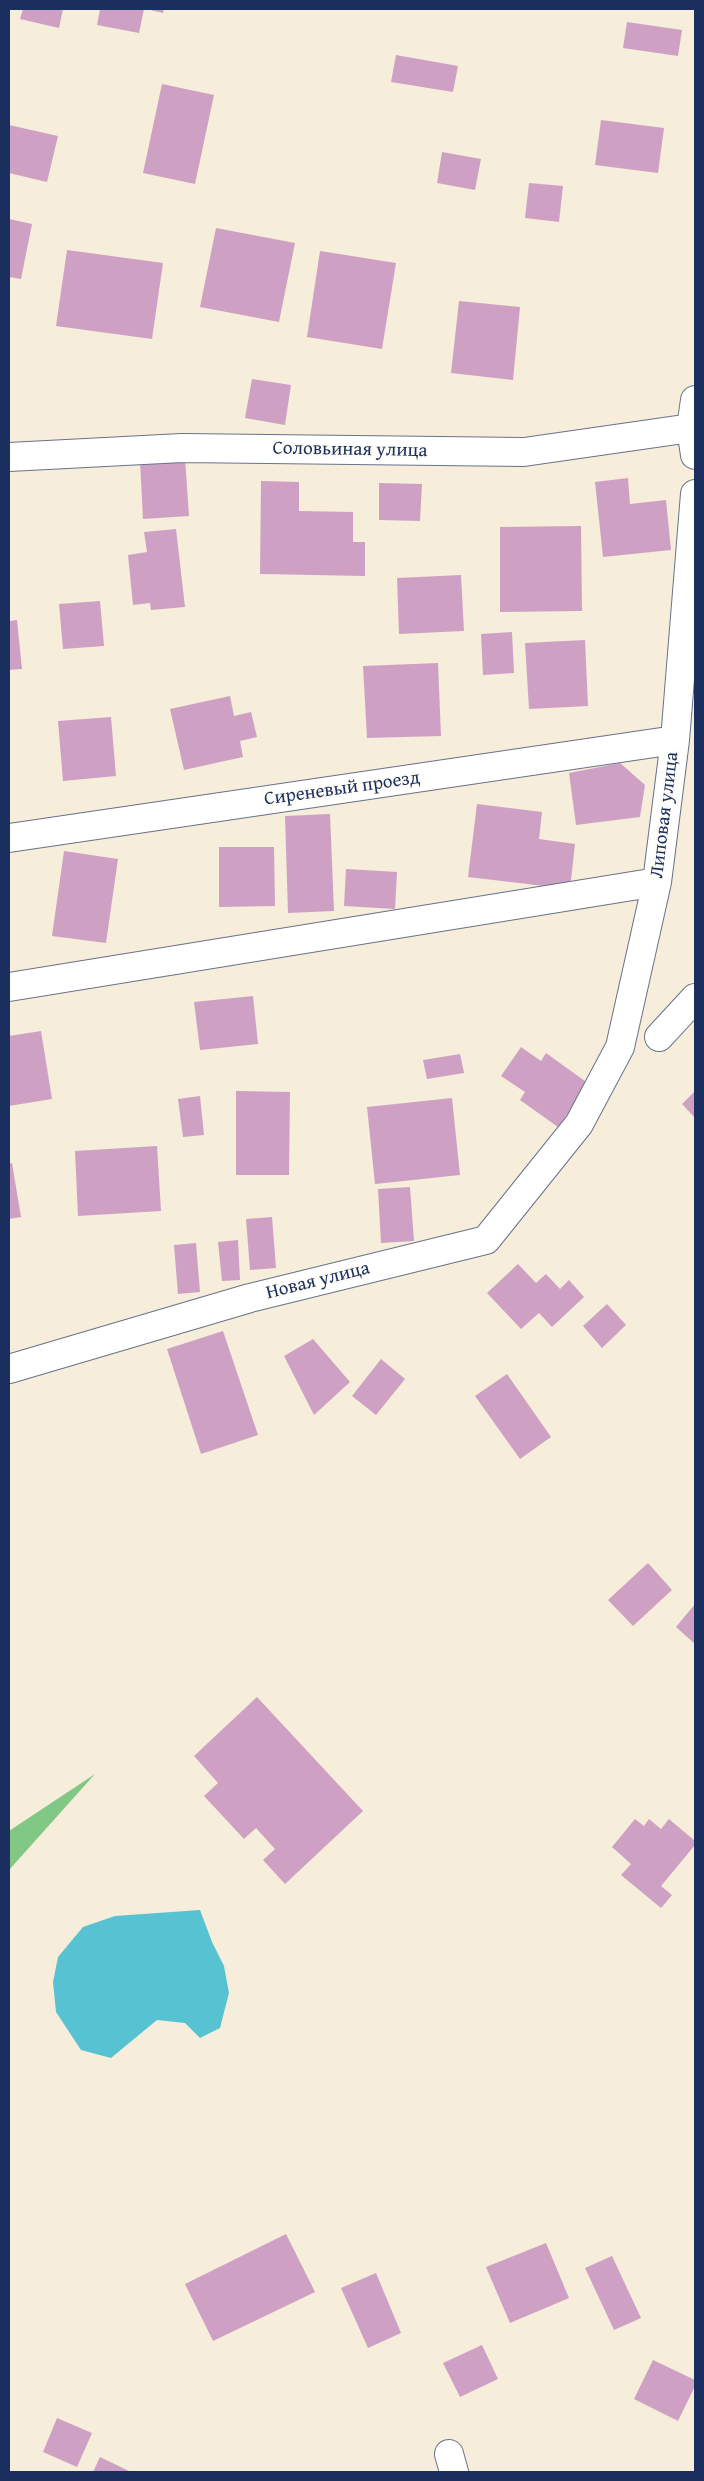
<!DOCTYPE html>
<html>
<head>
<meta charset="utf-8">
<style>
	body { margin:0 }
	#map { position:relative; width:704px; height:2481px; overflow:hidden; background:#f6edda; font-family:"Gentium Book Plus",serif }
	canvas { display:block }
	.frame { position:absolute; inset:0; border:10px solid #1b2f5e; pointer-events:none }
</style>
</head>
<body>
<div id="map">
<canvas width="704" height="2481"></canvas>
<div class="frame"></div>
</div>
<script>
const ctx = document.querySelector('canvas').getContext('2d');
ctx.lineJoin = 'round';
function fillPath(path, color) { ctx.fillStyle = color; ctx.fill(path, 'evenodd'); }
const shape = rows => new Path2D(rows.map(r => 'M' + r).join(''));
function stroke(path, color, width, dash) { ctx.strokeStyle = color; ctx.lineWidth = width; ctx.lineCap = dash ? 'butt' : 'round'; ctx.setLineDash(dash || []); ctx.stroke(path); }
function write(font, color, halo, rows, align = 'center') {
  ctx.font = font + ' "Gentium Book Plus",serif'; ctx.lineWidth = 4.5; ctx.setLineDash([]); ctx.textBaseline = 'middle'; ctx.strokeStyle = halo; ctx.fillStyle = color; for (const [text, x, y, turn = 0] of rows) {
    ctx.save(); ctx.translate(x, y); ctx.rotate((+turn || 0) * Math.PI / 180); ctx.textAlign = isNaN(turn) ? turn : align; if (halo) ctx.strokeText(text, 0, 0); ctx.fillText(text, 0, 0); ctx.restore();
  }
}
const green = shape([
	[95,1774,9,1870,9,1831]
]);
const water = shape([
	[200,1910,212,1942,224,1966,229,1993,220,2028,200,2038,185,2023,157,2020,111,2058,81,2050,56,2012,53,1982,58,1957,83,1927,115,1916]
]);
const building = shape([
	[23,9,63,9,59,28,20,19],
	[100,9,144,9,139,33,97,25],
	[146,9,164,9,163,13],
	[627,22,682,30,678,56,623,48],
	[396,55,458,66,453,92,391,82],
	[162,84,214,95,195,184,143,173],
	[601,120,664,128,658,173,595,165],
	[9,125,58,136,47,182,9,173],
	[442,152,481,159,475,190,437,183],
	[529,183,563,186,559,222,525,218],
	[9,219,32,224,21,279,9,277],
	[216,228,295,243,279,322,200,307],
	[67,250,163,263,152,339,56,326],
	[320,251,396,263,382,349,307,337],
	[459,301,520,307,513,380,451,373],
	[252,379,291,385,285,425,245,418],
	[185,458,189,516,143,519,140,461],
	[628,478,630,504,666,500,671,550,603,557,595,482],
	[261,481,299,482,299,511,353,512,353,542,365,542,365,576,260,574],
	[379,483,422,484,420,521,379,520],
	[581,526,582,611,500,612,500,527],
	[176,529,185,607,151,610,150,603,133,605,128,555,147,552,144,532],
	[461,575,464,631,399,634,397,578],
	[100,601,104,646,63,649,59,604],
	[17,620,22,669,9,670,9,621],
	[512,632,514,673,483,675,481,634],
	[585,640,588,706,529,709,525,643],
	[438,663,441,736,367,738,363,666],
	[230,696,234,716,251,712,257,737,240,741,243,757,184,770,170,709],
	[111,717,116,776,63,781,58,721],
	[620,763,645,785,640,817,576,825,569,773],
	[477,804,542,812,539,839,575,844,570,889,468,877],
	[330,814,334,911,288,913,285,816],
	[219,847,274,847,275,906,219,907],
	[64,851,118,859,106,943,52,936],
	[346,869,397,872,395,909,344,906],
	[253,996,258,1044,200,1050,194,1002],
	[41,1031,52,1099,9,1106,9,1036],
	[521,1047,541,1061,546,1053,589,1084,558,1127,520,1100,525,1092,501,1076],
	[460,1054,464,1073,427,1079,423,1060],
	[236,1091,290,1092,289,1175,236,1175],
	[695,1091,695,1118,682,1104],
	[200,1096,204,1135,183,1137,178,1099],
	[452,1098,460,1175,375,1184,367,1107],
	[157,1146,161,1211,78,1216,75,1151],
	[12,1163,21,1217,9,1219,9,1164],
	[410,1187,414,1241,381,1243,378,1189],
	[272,1217,276,1268,250,1270,246,1219],
	[238,1240,240,1280,222,1281,218,1242],
	[196,1243,200,1292,178,1294,174,1245],
	[518,1264,536,1283,546,1274,560,1289,569,1280,584,1297,552,1327,539,1313,521,1329,487,1293],
	[607,1304,626,1325,602,1348,583,1326],
	[223,1331,258,1435,201,1454,167,1349],
	[313,1339,350,1382,314,1415,284,1356],
	[381,1359,405,1379,376,1415,352,1396],
	[507,1374,551,1437,520,1459,475,1396],
	[648,1563,672,1590,633,1626,608,1600],
	[695,1604,695,1644,676,1627],
	[257,1697,363,1811,285,1884,263,1860,275,1849,256,1828,244,1839,204,1796,218,1783,194,1756],
	[635,1819,644,1826,649,1819,661,1829,669,1819,695,1841,695,1845,661,1886,672,1895,661,1908,621,1875,631,1864,612,1847],
	[286,2234,315,2292,213,2341,185,2284],
	[546,2243,569,2298,510,2323,486,2267],
	[612,2256,641,2318,614,2330,585,2268],
	[376,2273,401,2333,368,2348,341,2288],
	[482,2345,498,2379,460,2397,443,2363],
	[653,2360,695,2380,695,2386,678,2421,634,2399],
	[57,2418,92,2433,77,2467,43,2452],
	[100,2457,131,2472,93,2472]
]);
const minor = shape([
	[695,400,691,428,695,455],
	[9,457,182,448,524,452,691,428],
	[9,838,675,740],
	[9,987,657,882],
	[659,1037,695,998],
	[9,1369,250,1298,486,1240,579,1124,620,1047,657,882,675,740,695,494],
	[449,2454,454,2472]
]);
const streetNames = [
	["Соловьиная улица",350,450,1],
	["Сиреневый проезд",342,789,-8],
	["Липовая улица",665,815,-83],
	["Новая улица",318,1281,-14]
];
fillPath(green, '#80c884');
fillPath(water, '#57c2d2');
fillPath(building, '#cea1c4');
stroke(minor, '#687289', 30);
stroke(minor, '#fff', 28);
write('19px', '#1b2f5e', '#fdfcf7', streetNames);
</script>
</body>
</html>
